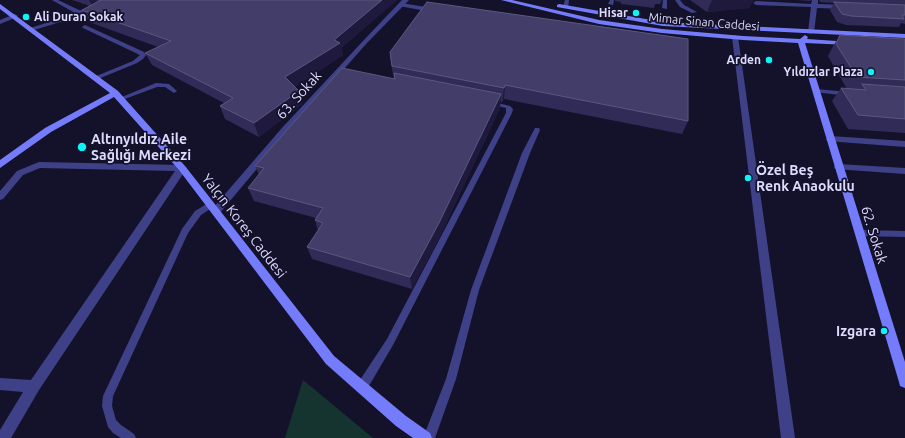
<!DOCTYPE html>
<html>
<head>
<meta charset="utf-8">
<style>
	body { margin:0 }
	canvas { display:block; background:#14122a }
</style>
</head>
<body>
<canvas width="905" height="438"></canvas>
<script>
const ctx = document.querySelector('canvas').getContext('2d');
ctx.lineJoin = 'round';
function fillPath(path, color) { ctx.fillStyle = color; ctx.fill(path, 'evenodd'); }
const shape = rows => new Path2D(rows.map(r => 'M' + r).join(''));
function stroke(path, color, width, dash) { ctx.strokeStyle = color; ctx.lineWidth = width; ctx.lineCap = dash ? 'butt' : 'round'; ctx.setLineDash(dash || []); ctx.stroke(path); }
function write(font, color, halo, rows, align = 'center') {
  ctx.font = font + ' Ubuntu,sans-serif'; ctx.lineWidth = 3.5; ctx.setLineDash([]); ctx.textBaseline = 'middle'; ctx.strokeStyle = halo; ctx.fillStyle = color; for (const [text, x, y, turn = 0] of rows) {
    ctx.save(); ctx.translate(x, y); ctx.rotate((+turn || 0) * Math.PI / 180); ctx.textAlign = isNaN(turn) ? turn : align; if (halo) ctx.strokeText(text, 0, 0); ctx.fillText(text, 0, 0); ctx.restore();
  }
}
const green = shape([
	[303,380,373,438,285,438]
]);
const lane = shape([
	[52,0,58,0,79,10,84,10,87,12,67,20,34,30,30,30,30,28,63,18,75,13,52,0],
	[565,0,569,0,568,8,563,7,565,0],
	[610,0,614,0,613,5,608,4,610,0],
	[663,0,667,0,667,9,662,8,663,0],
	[675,0,680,0,684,5,697,12,692,13,680,7,675,0],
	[401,3,432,8,435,10,432,12,399,6,398,5,401,3],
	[85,25,144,52,146,55,143,59,137,63,98,79,94,79,94,77,133,61,140,55,83,28,82,27,85,25],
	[156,83,169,84,177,91,174,93,165,87,157,87,122,100,118,100,117,99,156,83],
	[816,89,849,92,852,94,849,96,814,92,813,91,816,89],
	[490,101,510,106,513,109,512,113,393,345,366,391,362,392,358,391,357,387,358,383,387,339,506,113,506,108,488,104,488,102,490,101],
	[535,128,539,128,540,130,530,153,479,290,456,379,435,438,423,438,446,379,471,290,522,153,535,128],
	[838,164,905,168,905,174,835,169,834,167,835,165,838,164],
	[210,202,213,203,214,205,213,207,201,215,188,233,113,396,112,406,116,420,121,425,134,434,136,438,121,438,113,433,108,427,102,406,103,396,182,229,195,211,210,202],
	[859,230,905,231,905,237,859,236,856,235,855,233,856,231,859,230]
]);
const street = shape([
	[402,0,409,0,367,43,287,133,219,214,213,214,211,211,213,208,281,129,363,41,402,0],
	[812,0,818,0,818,4,845,5,848,7,845,9,817,8,814,32,811,34,808,32,811,7,756,5,753,3,756,1,811,4,812,0],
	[15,14,18,16,17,17,0,24,0,20,15,14],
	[735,35,738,37,795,438,781,438,732,37,735,35],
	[830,136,905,141,905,147,827,141,826,139,830,136],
	[39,162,182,165,187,168,39,390,11,438,0,438,0,430,23,392,0,390,0,378,31,380,175,171,40,168,23,175,3,199,0,200,0,191,17,171,39,162]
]);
const secondary = shape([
	[501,0,512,0,599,20,662,29,743,36,800,39,805,35,808,37,807,39,851,42,852,43,849,45,805,43,905,362,905,388,900,386,899,382,798,43,743,40,662,33,599,24,501,0],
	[0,4,118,91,185,166,334,356,406,416,430,433,432,438,413,438,396,426,326,364,179,170,114,97,51,132,0,168,0,160,45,128,110,93,0,9,0,4],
	[559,4,663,22,905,34,905,38,663,26,557,7,557,5,559,4]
]);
const wall = shape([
	[72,0,397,0,341,48,343,55,294,87,299,91,302,104,259,137,225,119,220,106,224,103,152,65,145,53,158,47,89,22,82,10,90,6],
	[615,0,662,0,660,4,655,4,654,8,621,4,621,2,615,1],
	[690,0,753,0,749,8,707,12],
	[797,0,811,0,810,1],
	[819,0,905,0,905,24,901,23,899,27,846,25,837,22,830,10,834,3,820,2],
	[840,35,905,39,905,133,848,129,832,101,841,88,847,89,828,56,832,48],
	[390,52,688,121,682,134,504,99,502,102,500,101,500,108,440,236,412,289,312,259,307,247,318,231,315,220,316,218,254,201,248,188,259,175,255,166,394,79,391,64]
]);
const shadedWall = shape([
	[89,0,96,0,100,6,93,7],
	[382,0,397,0,341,48,343,55,289,90,285,77,334,40],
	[712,0,753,0,749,8,707,12],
	[505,85,504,99,502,102,504,88],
	[299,91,302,104,259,137,254,123],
	[501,94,500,108,440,236,412,289,410,277]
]);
const building = shape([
	[100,0,382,0,334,40,340,43,285,77,299,91,254,123,220,106,233,98,145,53,171,41,82,10,101,0,100,0],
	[427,2,688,39,688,121,505,85,504,88,392,66,390,52,427,2],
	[834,2,905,5,905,15,902,15,904,19,851,16,842,14,834,2],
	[840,35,905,39,905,80,857,77,836,44,840,35],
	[342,68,395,79,394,73,501,94,439,223,410,277,307,247,323,223,315,220,323,208,248,188,264,168,255,166,342,68],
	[862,84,905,87,905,119,858,115,841,88,866,90,862,84]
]);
const markers = [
	[636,13,4,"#0df3f8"],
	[26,17,4,"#0df3f8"],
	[769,60,4,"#0df3f8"],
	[871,72,4,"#0df3f8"],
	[82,147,5,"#0df3f8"],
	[748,178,4,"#0df3f8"],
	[884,331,4,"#0df3f8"]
];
const farPoinames = [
	["Hisar",628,13],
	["Ali Duran Sokak",34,17,"left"],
	["Arden",761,60],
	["Yıldızlar Plaza",863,72]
];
const farStreetnames = [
	["Mimar Sinan Caddesi",704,22,5]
];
const streetNames = [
	["63. Sokak",299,95,-48],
	["Yalçın Koreş Caddesi",244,226,52],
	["62. Sokak",874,235,73]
];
const poiNames = [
	["Altınyıldız Aile",91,139],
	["Sağlığı Merkezi",91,155],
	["Özel Beş",756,170],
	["Renk Anaokulu",756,186],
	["Izgara",876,331,"right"]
];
fillPath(green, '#153430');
fillPath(lane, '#3e4187');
fillPath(street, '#3e4187');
fillPath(secondary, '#757cfb');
fillPath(wall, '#312b57');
fillPath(shadedWall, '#1e193d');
fillPath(building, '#433e69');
stroke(building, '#5c5780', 1);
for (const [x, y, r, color] of markers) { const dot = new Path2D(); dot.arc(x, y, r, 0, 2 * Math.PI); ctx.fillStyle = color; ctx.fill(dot); stroke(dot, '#14122a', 1.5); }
write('bold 12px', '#dddbfe', '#14122a', farPoinames, 'right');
write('12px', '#dddbfe', '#14122a', farStreetnames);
write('14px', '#dddbfe', '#14122a', streetNames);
write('bold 14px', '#dddbfe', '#14122a', poiNames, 'left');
</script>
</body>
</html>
